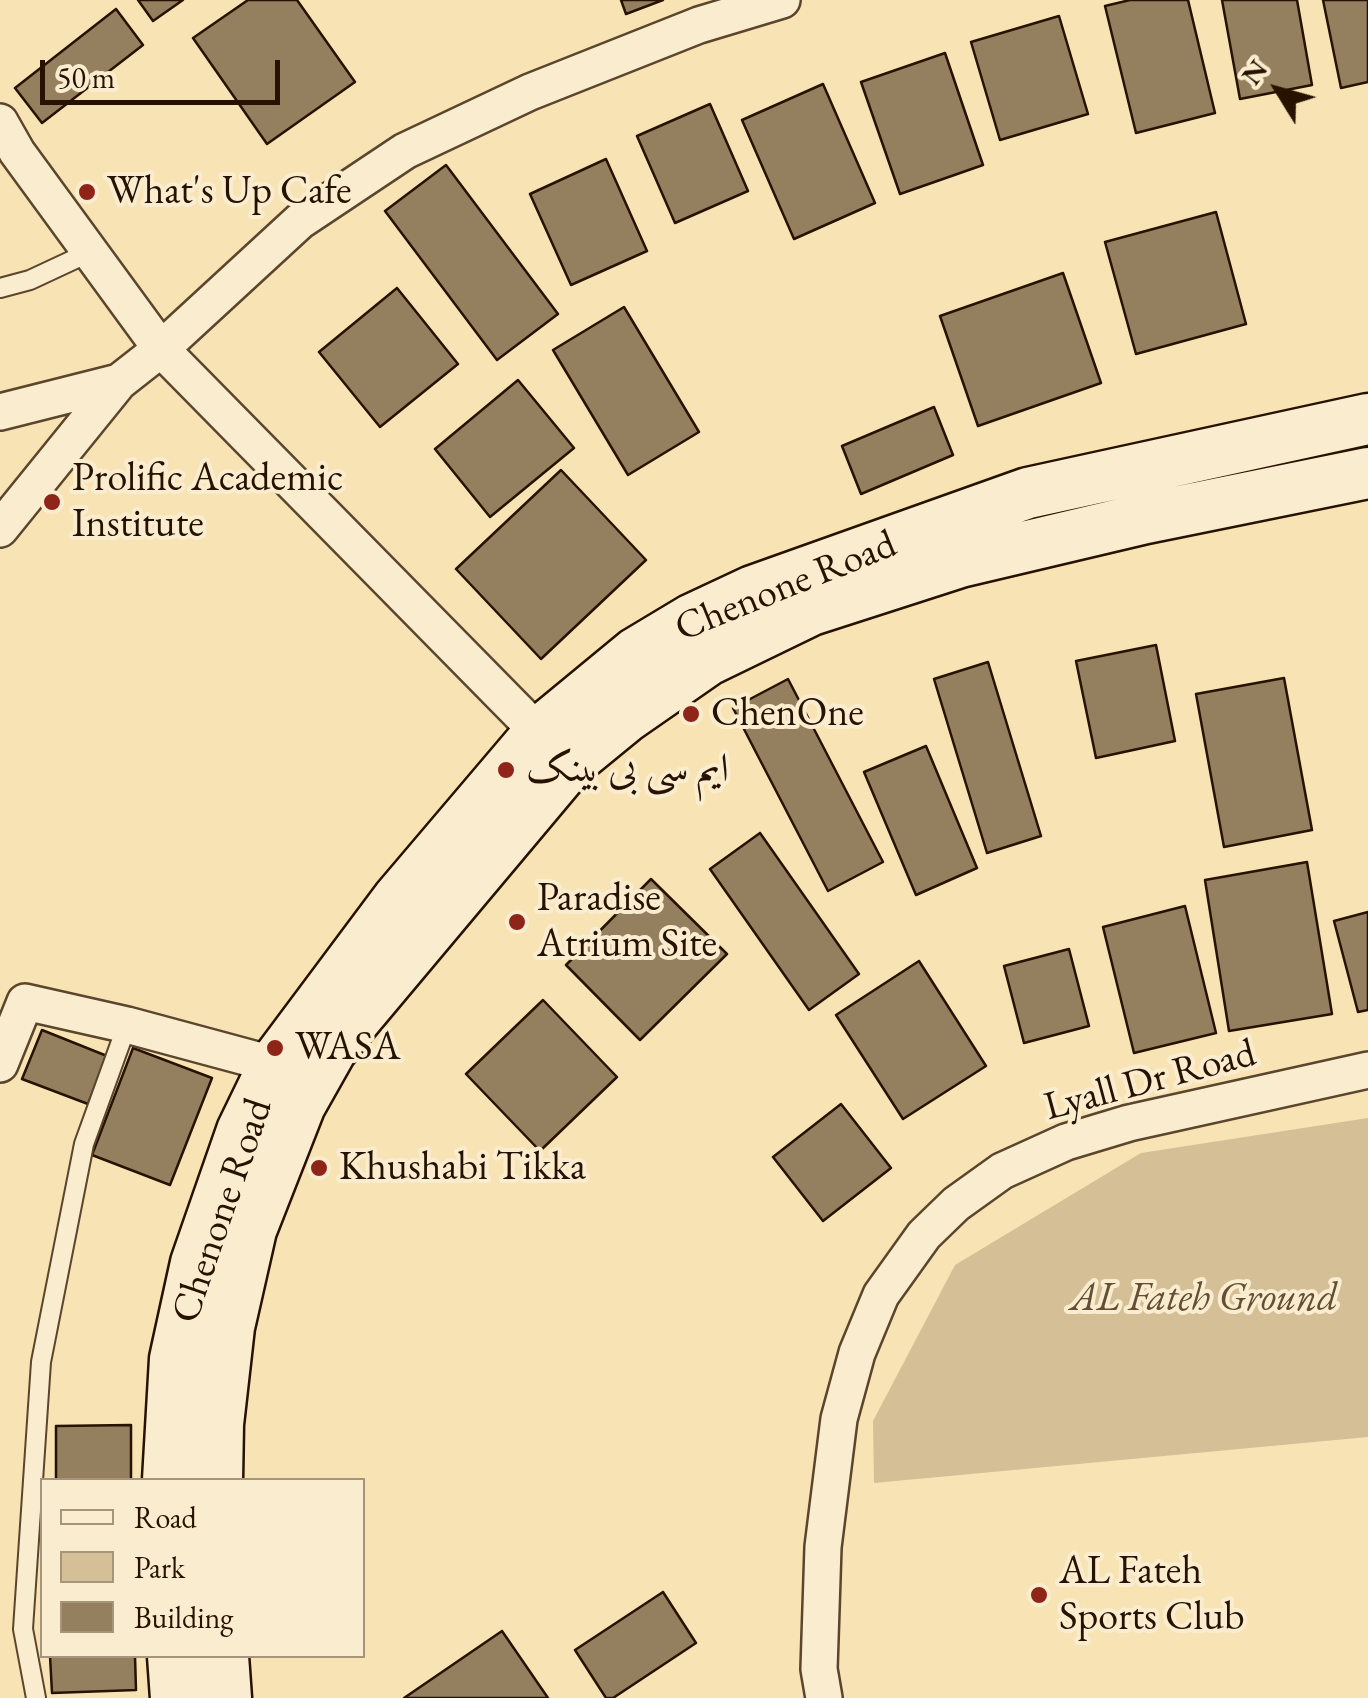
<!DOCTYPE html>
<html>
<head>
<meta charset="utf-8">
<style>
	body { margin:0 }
	#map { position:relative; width:1368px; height:1698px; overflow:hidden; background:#f8e3b5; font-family:"EB Garamond",serif }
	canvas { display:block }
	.legend { position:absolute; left:40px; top:1478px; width:325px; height:180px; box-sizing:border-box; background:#faedcf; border:2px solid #a6957c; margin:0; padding:12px 18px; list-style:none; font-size:30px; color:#271200 }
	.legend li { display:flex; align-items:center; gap:20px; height:50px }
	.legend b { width:50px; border:2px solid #a6957c }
	.north { position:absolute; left:1228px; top:40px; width:100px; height:100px; -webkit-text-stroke:8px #faedcf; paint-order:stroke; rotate:307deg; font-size:28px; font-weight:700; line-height:40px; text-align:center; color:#271200 }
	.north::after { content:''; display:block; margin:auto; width:35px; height:45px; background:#271200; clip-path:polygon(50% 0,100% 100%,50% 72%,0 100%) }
	.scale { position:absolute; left:40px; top:60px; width:240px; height:45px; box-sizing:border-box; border:5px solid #271200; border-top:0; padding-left:12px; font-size:30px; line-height:35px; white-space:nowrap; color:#271200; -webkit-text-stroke:8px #faedcf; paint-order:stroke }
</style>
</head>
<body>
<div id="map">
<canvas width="1368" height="1698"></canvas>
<ul class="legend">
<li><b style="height:12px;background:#faedcf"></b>Road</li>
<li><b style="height:28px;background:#d4bf96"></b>Park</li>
<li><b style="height:28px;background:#947f5e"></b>Building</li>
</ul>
<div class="north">N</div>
<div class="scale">50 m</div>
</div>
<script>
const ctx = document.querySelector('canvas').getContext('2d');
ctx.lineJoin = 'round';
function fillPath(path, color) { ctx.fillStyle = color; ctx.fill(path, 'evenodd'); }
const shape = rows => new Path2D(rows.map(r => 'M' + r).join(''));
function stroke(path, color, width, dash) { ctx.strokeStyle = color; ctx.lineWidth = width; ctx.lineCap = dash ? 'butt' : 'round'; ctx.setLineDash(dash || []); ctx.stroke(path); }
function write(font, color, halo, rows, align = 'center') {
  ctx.font = font + ' "EB Garamond",Amiri,serif'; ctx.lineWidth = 8; ctx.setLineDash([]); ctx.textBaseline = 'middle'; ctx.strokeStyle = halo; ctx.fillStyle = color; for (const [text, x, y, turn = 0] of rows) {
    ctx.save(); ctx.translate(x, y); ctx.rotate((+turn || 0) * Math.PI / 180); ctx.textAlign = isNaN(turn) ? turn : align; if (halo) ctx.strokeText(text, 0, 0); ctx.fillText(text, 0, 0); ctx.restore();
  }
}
const green = shape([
	[1368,1118,1368,1437,874,1483,873,1421,955,1265,1141,1153]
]);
const building = shape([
	[138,0,183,0,153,21,138,0],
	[248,0,297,0,355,82,267,144,193,38,248,0],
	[621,0,663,0,626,14,621,0],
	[1130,0,1188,0,1215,113,1136,133,1105,6,1130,0],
	[1222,0,1297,0,1312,85,1240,99,1222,0],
	[1323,0,1368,0,1368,82,1341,88,1323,0],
	[116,9,143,45,42,123,15,88,116,9],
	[1059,16,1088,114,1000,140,971,42,1059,16],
	[945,53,983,165,900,194,861,82,945,53],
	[823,84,875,203,794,239,742,120,823,84],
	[710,104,748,191,675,223,637,136,710,104],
	[606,159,647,251,571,285,530,194,606,159],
	[446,165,558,314,497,360,385,211,446,165],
	[1216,212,1246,324,1136,354,1105,242,1216,212],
	[1063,273,1101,383,978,426,940,316,1063,273],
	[397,288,458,364,380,427,319,352,397,288],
	[624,307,699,432,628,475,553,350,624,307],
	[518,380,574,448,490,517,435,449,518,380],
	[934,407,953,455,861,494,842,446,934,407],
	[561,470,646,560,541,659,456,569,561,470],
	[1156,645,1175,741,1096,758,1076,661,1156,645],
	[988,662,1041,836,987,853,934,679,988,662],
	[1284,678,1312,830,1224,847,1196,694,1284,678],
	[788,679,883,862,828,891,733,708,788,679],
	[926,746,977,868,916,895,864,772,926,746],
	[760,833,859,974,809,1010,710,869,760,833],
	[1307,862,1332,1014,1229,1031,1205,880,1307,862],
	[651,879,727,954,640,1040,566,965,651,879],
	[1185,906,1216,1033,1134,1053,1103,927,1185,906],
	[1368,912,1368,1010,1358,1012,1334,921,1368,912],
	[1069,949,1089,1026,1024,1043,1004,966,1069,949],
	[919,961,986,1066,903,1119,836,1015,919,961],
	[543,1000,617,1077,540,1151,466,1074,543,1000],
	[42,1030,107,1056,88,1104,22,1079,42,1030],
	[133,1048,212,1078,170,1185,92,1155,133,1048],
	[841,1104,891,1168,823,1221,773,1157,841,1104],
	[131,1425,131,1480,56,1480,56,1426,131,1425],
	[663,1592,696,1643,613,1698,606,1698,575,1650,663,1592],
	[502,1631,548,1698,404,1698,502,1631],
	[50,1656,135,1656,136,1690,52,1693,50,1656]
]);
const lane = shape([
	[0,288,30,280,90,252],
	[36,1698,23,1629,41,1362,84,1144,127,1025]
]);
const street = shape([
	[0,122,17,152,161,349,539,733],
	[0,412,119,382],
	[0,529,119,382,161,349,300,221,405,151,530,92,699,25,782,0],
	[0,1064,25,1002,127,1025,294,1070],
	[824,1698,819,1669,823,1547,839,1419,857,1353,881,1295,924,1235,956,1204,1002,1171,1066,1142,1129,1123,1368,1070]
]);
const secondary = shape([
	[168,1480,175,1359,196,1263,242,1131,274,1065,398,899,539,733,636,653,691,620,753,591,1028,493,1368,419],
	[217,1480,218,1424,229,1327,251,1230,300,1105,331,1050,352,1023,571,762,626,717,708,660,811,610,960,562,1146,518,1368,473],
	[173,1656,176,1698],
	[223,1656,226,1698]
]);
const markers = [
	[87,192,10,"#8f2418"],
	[52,502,10,"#8f2418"],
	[691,714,10,"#8f2418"],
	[506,770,10,"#8f2418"],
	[517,922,10,"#8f2418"],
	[275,1048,10,"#8f2418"],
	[319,1168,10,"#8f2418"],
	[1039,1595,10,"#8f2418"]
];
const poiNames = [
	["What's Up Cafe",107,192],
	["Prolific Academic",72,479],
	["Institute",72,525],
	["ChenOne",711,714],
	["ایم سی بی بینک",526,770],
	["Paradise",537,899],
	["Atrium Site",537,945],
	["WASA",295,1048],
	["Khushabi Tikka",339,1168],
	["AL Fateh",1059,1572],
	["Sports Club",1059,1618]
];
const streetNames = [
	["Chenone Road",786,587,-22],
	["Lyall Dr Road",1150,1081,-15],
	["Chenone Road",223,1211,-71]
];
const parkNames = [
	["AL Fateh Ground",1204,1299]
];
fillPath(green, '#d4bf96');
fillPath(building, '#947f5e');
stroke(building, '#271200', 2.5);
stroke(lane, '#5b462d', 22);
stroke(street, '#5b462d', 40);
stroke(secondary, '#271200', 55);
stroke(lane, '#faedcf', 18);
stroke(street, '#faedcf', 35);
stroke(secondary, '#faedcf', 50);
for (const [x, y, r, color] of markers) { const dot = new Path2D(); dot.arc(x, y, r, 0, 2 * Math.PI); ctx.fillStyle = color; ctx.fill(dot); stroke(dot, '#faedcf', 4); }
write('40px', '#271200', '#faedcf', poiNames, 'left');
write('40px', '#271200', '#faedcf', streetNames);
write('italic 40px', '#644f34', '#faedcf', parkNames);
</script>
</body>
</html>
